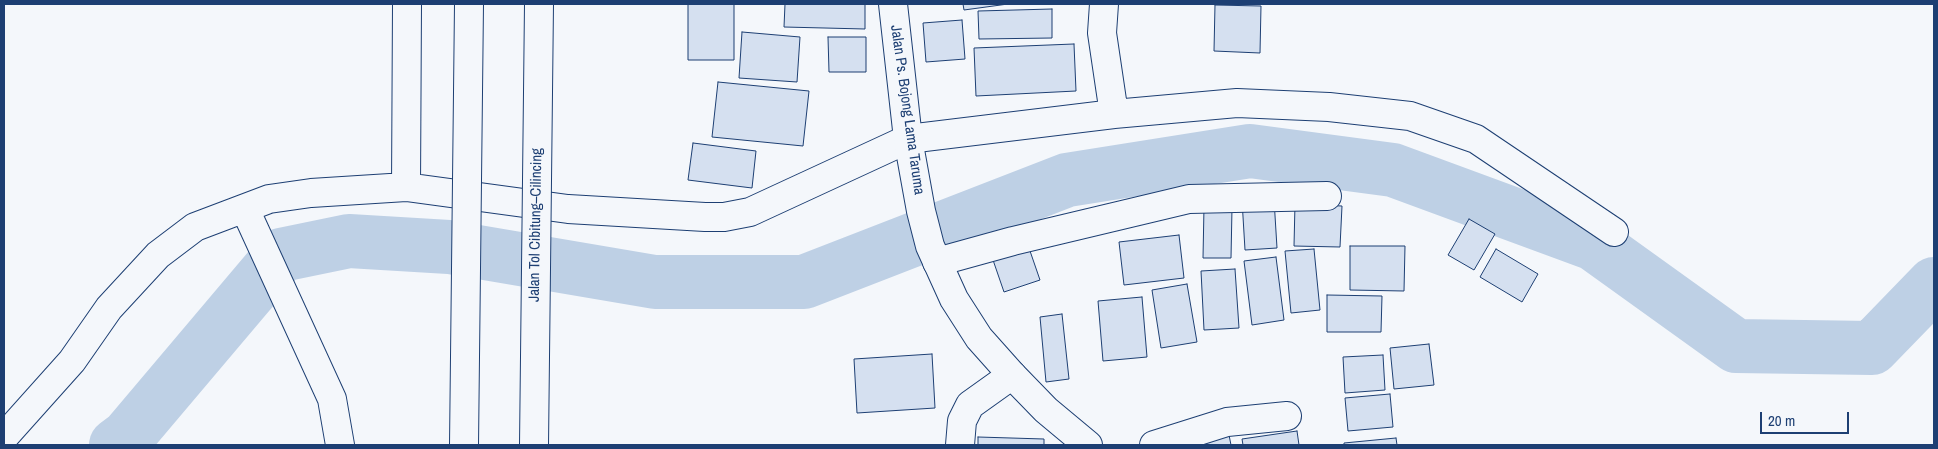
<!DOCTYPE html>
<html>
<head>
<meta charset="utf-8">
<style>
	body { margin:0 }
	#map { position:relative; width:1938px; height:449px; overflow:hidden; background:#f4f7fb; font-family:"Archivo Narrow",sans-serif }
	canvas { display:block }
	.frame { position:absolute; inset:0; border:5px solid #1d3f73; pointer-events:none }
	.scale { position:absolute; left:1760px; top:412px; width:89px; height:22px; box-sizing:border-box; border:2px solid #1d3f73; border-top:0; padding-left:6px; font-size:15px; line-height:18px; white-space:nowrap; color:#1d3f73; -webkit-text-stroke:4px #f4f7fb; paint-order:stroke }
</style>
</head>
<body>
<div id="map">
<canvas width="1938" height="449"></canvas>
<div class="frame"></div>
<div class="scale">20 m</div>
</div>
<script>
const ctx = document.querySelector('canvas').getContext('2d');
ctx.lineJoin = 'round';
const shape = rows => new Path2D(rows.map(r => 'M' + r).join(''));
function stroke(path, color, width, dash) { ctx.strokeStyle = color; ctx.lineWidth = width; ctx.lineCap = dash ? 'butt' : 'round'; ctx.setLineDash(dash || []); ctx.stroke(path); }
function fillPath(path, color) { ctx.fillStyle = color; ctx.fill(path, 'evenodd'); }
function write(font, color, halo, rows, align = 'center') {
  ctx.font = font + ' "Archivo Narrow",sans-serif'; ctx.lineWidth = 4; ctx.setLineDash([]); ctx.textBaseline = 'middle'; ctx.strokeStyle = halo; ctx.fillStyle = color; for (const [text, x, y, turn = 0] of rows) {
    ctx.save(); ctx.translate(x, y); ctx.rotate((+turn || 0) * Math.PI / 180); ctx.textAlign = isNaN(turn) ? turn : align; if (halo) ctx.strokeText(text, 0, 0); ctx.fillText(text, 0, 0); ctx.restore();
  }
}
const river = shape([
	[116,445,128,436,281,255,349,241,449,247,655,282,804,282,1067,180,1250,151,1393,170,1594,244,1736,346,1872,348,1934,284]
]);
const building = shape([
	[688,4,734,4,734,60,688,60,688,4],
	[785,4,865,4,865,29,784,27,785,4],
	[963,4,1008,4,964,10,963,4],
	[1215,5,1261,6,1260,53,1214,51,1215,5],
	[1052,9,1052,38,979,39,978,11,1052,9],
	[962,20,965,59,926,62,923,23,962,20],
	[742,32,800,37,797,82,739,78,742,32],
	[828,37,866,37,866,72,829,72,828,37],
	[1074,44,1076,91,976,96,974,48,1074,44],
	[718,82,809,91,803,146,712,137,718,82],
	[693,143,756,151,752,188,688,180,693,143],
	[1274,199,1277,248,1245,250,1242,200,1274,199],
	[1295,204,1342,206,1340,247,1294,246,1295,204],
	[1204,207,1232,208,1231,258,1203,258,1204,207],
	[1469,219,1495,234,1474,270,1448,255,1469,219],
	[1179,235,1184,278,1124,285,1119,242,1179,235],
	[1350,246,1405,246,1404,291,1350,290,1350,246],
	[1029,248,1040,280,1004,292,993,260,1029,248],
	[1314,249,1320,310,1291,313,1285,251,1314,249],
	[1496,249,1538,274,1522,302,1480,277,1496,249],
	[1276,257,1284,320,1252,325,1244,261,1276,257],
	[1235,269,1239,328,1204,330,1201,271,1235,269],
	[1187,284,1197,342,1161,348,1152,290,1187,284],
	[1327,295,1382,296,1381,332,1327,332,1327,295],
	[1142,297,1147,357,1103,361,1098,301,1142,297],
	[1062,314,1069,379,1046,382,1040,317,1062,314],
	[1429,344,1434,385,1394,389,1390,348,1429,344],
	[932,354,935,408,857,413,854,359,932,354],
	[1383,355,1385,390,1345,393,1343,357,1383,355],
	[1390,394,1393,427,1348,431,1345,398,1390,394],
	[1297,431,1299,445,1243,445,1242,439,1297,431],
	[1229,435,1231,445,1187,445,1229,435],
	[978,437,1044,439,1044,445,978,445,978,437],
	[1396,438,1397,445,1344,445,1344,443,1396,438]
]);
const minor = shape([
	[1114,114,1237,103,1329,107,1410,116,1476,139,1614,232],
	[406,187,407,4],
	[245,209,332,399,340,445],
	[937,262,1013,241,1189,199,1327,196],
	[4,437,72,361,109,308,158,255,195,227,269,199,311,193,406,187,568,209,705,217,724,217,750,212,908,139,1114,114,1102,33,1104,4],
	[960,445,962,421,970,405,1012,375],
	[1154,445,1227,422,1287,416]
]);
const major = shape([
	[893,4,908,139,921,211,930,246,954,299,979,338,1012,375,1046,410,1088,445]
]);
const highwayBridge = shape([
	[464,445,469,4],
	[534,445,539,4]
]);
const streetNames = [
	["Jalan Ps. Bojong Lama Taruma",907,110,82],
	["Jalan Tol Cibitung–Cilincing",536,225,-89]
];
stroke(river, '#bed0e5', 54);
fillPath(building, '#d5e0f0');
stroke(building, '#1d3f73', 1);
stroke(minor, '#1d3f73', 30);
stroke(major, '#1d3f73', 30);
stroke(minor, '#f4f7fb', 28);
stroke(major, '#f4f7fb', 28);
stroke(highwayBridge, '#1d3f73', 30, []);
stroke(highwayBridge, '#f4f7fb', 28);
write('15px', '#1d3f73', '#f4f7fb', streetNames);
</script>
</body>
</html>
